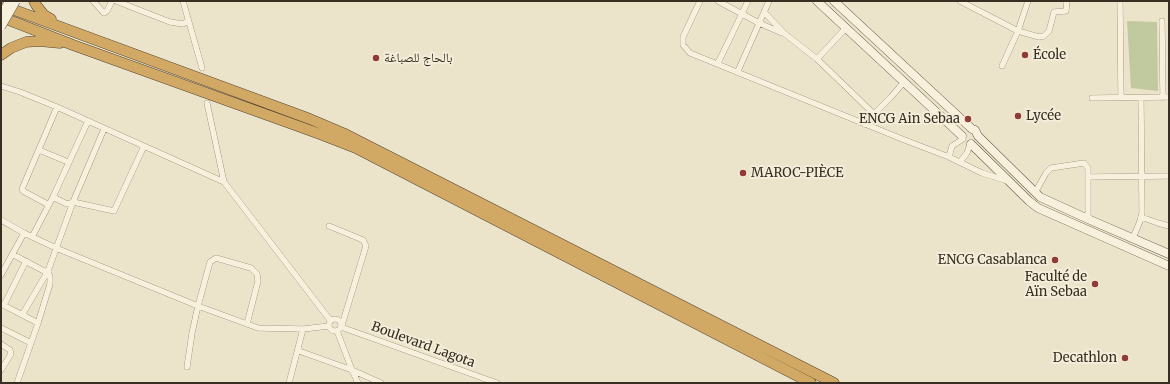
<!DOCTYPE html>
<html>
<head>
<meta charset="utf-8">
<style>
	body { margin:0 }
	#map { position:relative; width:1170px; height:384px; overflow:hidden; background:#ebe3ca; font-family:Merriweather,serif }
	canvas { display:block }
	.frame { position:absolute; inset:0; border:2px solid #382e22; pointer-events:none }
</style>
</head>
<body>
<div id="map">
<canvas width="1170" height="384"></canvas>
<div class="frame"></div>
</div>
<script>
const ctx = document.querySelector('canvas').getContext('2d');
ctx.lineJoin = 'round';
function fillPath(path, color) { ctx.fillStyle = color; ctx.fill(path, 'evenodd'); }
const shape = rows => new Path2D(rows.map(r => 'M' + r).join(''));
function stroke(path, color, width, dash) { ctx.strokeStyle = color; ctx.lineWidth = width; ctx.lineCap = dash ? 'butt' : 'round'; ctx.setLineDash(dash || []); ctx.stroke(path); }
function write(font, color, halo, rows, align = 'center') {
  ctx.font = font + ' Merriweather,"Noto Naskh Arabic",serif'; ctx.lineWidth = 4; ctx.setLineDash([]); ctx.textBaseline = 'middle'; ctx.strokeStyle = halo; ctx.fillStyle = color; for (const [text, x, y, turn = 0] of rows) {
    ctx.save(); ctx.translate(x, y); ctx.rotate((+turn || 0) * Math.PI / 180); ctx.textAlign = isNaN(turn) ? turn : align; if (halo) ctx.strokeText(text, 0, 0); ctx.fillText(text, 0, 0); ctx.restore();
  }
}
const green = shape([
	[1127,21,1157,22,1158,91,1131,88]
]);
const street = shape([
	[93,1,104,13,107,11,112,1],
	[116,1,170,22,183,24,188,21],
	[183,1,202,68],
	[700,1,683,37,683,45,690,53,902,139,949,157,982,173,1008,181],
	[718,1,759,23,782,33],
	[960,1,1018,31,1039,37,1044,36,1049,31,1054,12,1066,11,1067,1],
	[1120,1,1121,97],
	[764,12,785,34,817,59,874,114],
	[1162,21,1163,98],
	[817,59,846,28],
	[718,63,748,1],
	[1002,66,1018,31,1028,1],
	[738,71,769,1],
	[1,86,20,92,57,107,224,182],
	[1092,98,1169,97],
	[207,103,224,182,330,320],
	[864,124,891,97,904,82],
	[39,150,68,162],
	[949,157,952,146,963,139],
	[960,162,967,153,970,144],
	[1088,177,1169,176],
	[1035,193,1046,173,1051,168,1084,163,1088,168,1088,219],
	[53,197,67,204,73,202,114,211,144,146],
	[49,205,23,191,22,189,57,107],
	[1141,217,1158,223,1169,226],
	[1,220,24,233,56,248,198,306,258,328,303,329,329,326],
	[329,226,363,240,366,246,342,325],
	[32,237,53,197,88,121],
	[1133,238,1140,221,1142,213,1141,98],
	[12,254,44,271,48,271,50,277,50,284,38,323,17,383],
	[1,275,24,233],
	[1,304,38,323],
	[4,305,26,261],
	[22,315,48,271,73,202,104,129],
	'329 325a6 6 0 1 1 12 0a6 6 0 1 1-12 0Z',
	[341,327,497,383],
	[1,328,31,343],
	[337,331,352,370,358,383],
	[1,344,10,350,11,354,1,370],
	[299,351,352,370,381,383],
	[187,367,192,333,198,306,210,262,216,258,251,268,257,274,258,281,247,324],
	[289,383,303,329]
]);
const secondary = shape([
	[817,1,962,136],
	[834,1,972,129,975,130,978,136,1040,197,1088,219,1169,254],
	[971,144,1029,201,1038,208,1169,266]
]);
const highway = shape([
	[34,1,36,5,44,15,51,19],
	[1,5,310,119,343,133,834,383],
	[1,17,73,45,320,134,356,148,811,383],
	[1,55,11,48,26,42,39,41,60,43]
]);
const secondaryBridge = shape([
	[1,16,9,1],
	[1,27,16,1]
]);
const markers = [
	[1025,55,4,"#903b35"],
	[376,58,4,"#903b35"],
	[1018,116,4,"#903b35"],
	[968,119,4,"#903b35"],
	[743,173,4,"#903b35"],
	[1055,260,4,"#903b35"],
	[1095,284,4,"#903b35"],
	[1125,358,4,"#903b35"]
];
const poiNames = [
	["École",1033,55],
	["بالحاج للصباغة",384,58],
	["Lycée",1026,116],
	["ENCG Ain Sebaa",960,119,"right"],
	["MAROC-PIÈCE",751,173],
	["ENCG Casablanca",1047,260,"right"],
	["Faculté de",1087,277,"right"],
	["Aïn Sebaa",1087,292,"right"],
	["Decathlon",1117,358,"right"]
];
const streetNames = [
	["Boulevard Lagota",423,345,20]
];
fillPath(green, '#c1c99f');
stroke(street, '#867760', 6);
stroke(secondary, '#685843', 9);
stroke(highway, '#554533', 11);
stroke(street, '#f6f0dd', 5.5);
stroke(secondary, '#f6f0dd', 8);
stroke(highway, '#d1a964', 10);
stroke(secondaryBridge, '#685843', 9, []);
stroke(secondaryBridge, '#f6f0dd', 8);
for (const [x, y, r, color] of markers) { const dot = new Path2D(); dot.arc(x, y, r, 0, 2 * Math.PI); ctx.fillStyle = color; ctx.fill(dot); stroke(dot, '#f3edd9', 1.5); }
write('13px', '#382e22', '#f3edd9', poiNames, 'left');
write('13px', '#382e22', '#f3edd9', streetNames);
</script>
</body>
</html>
